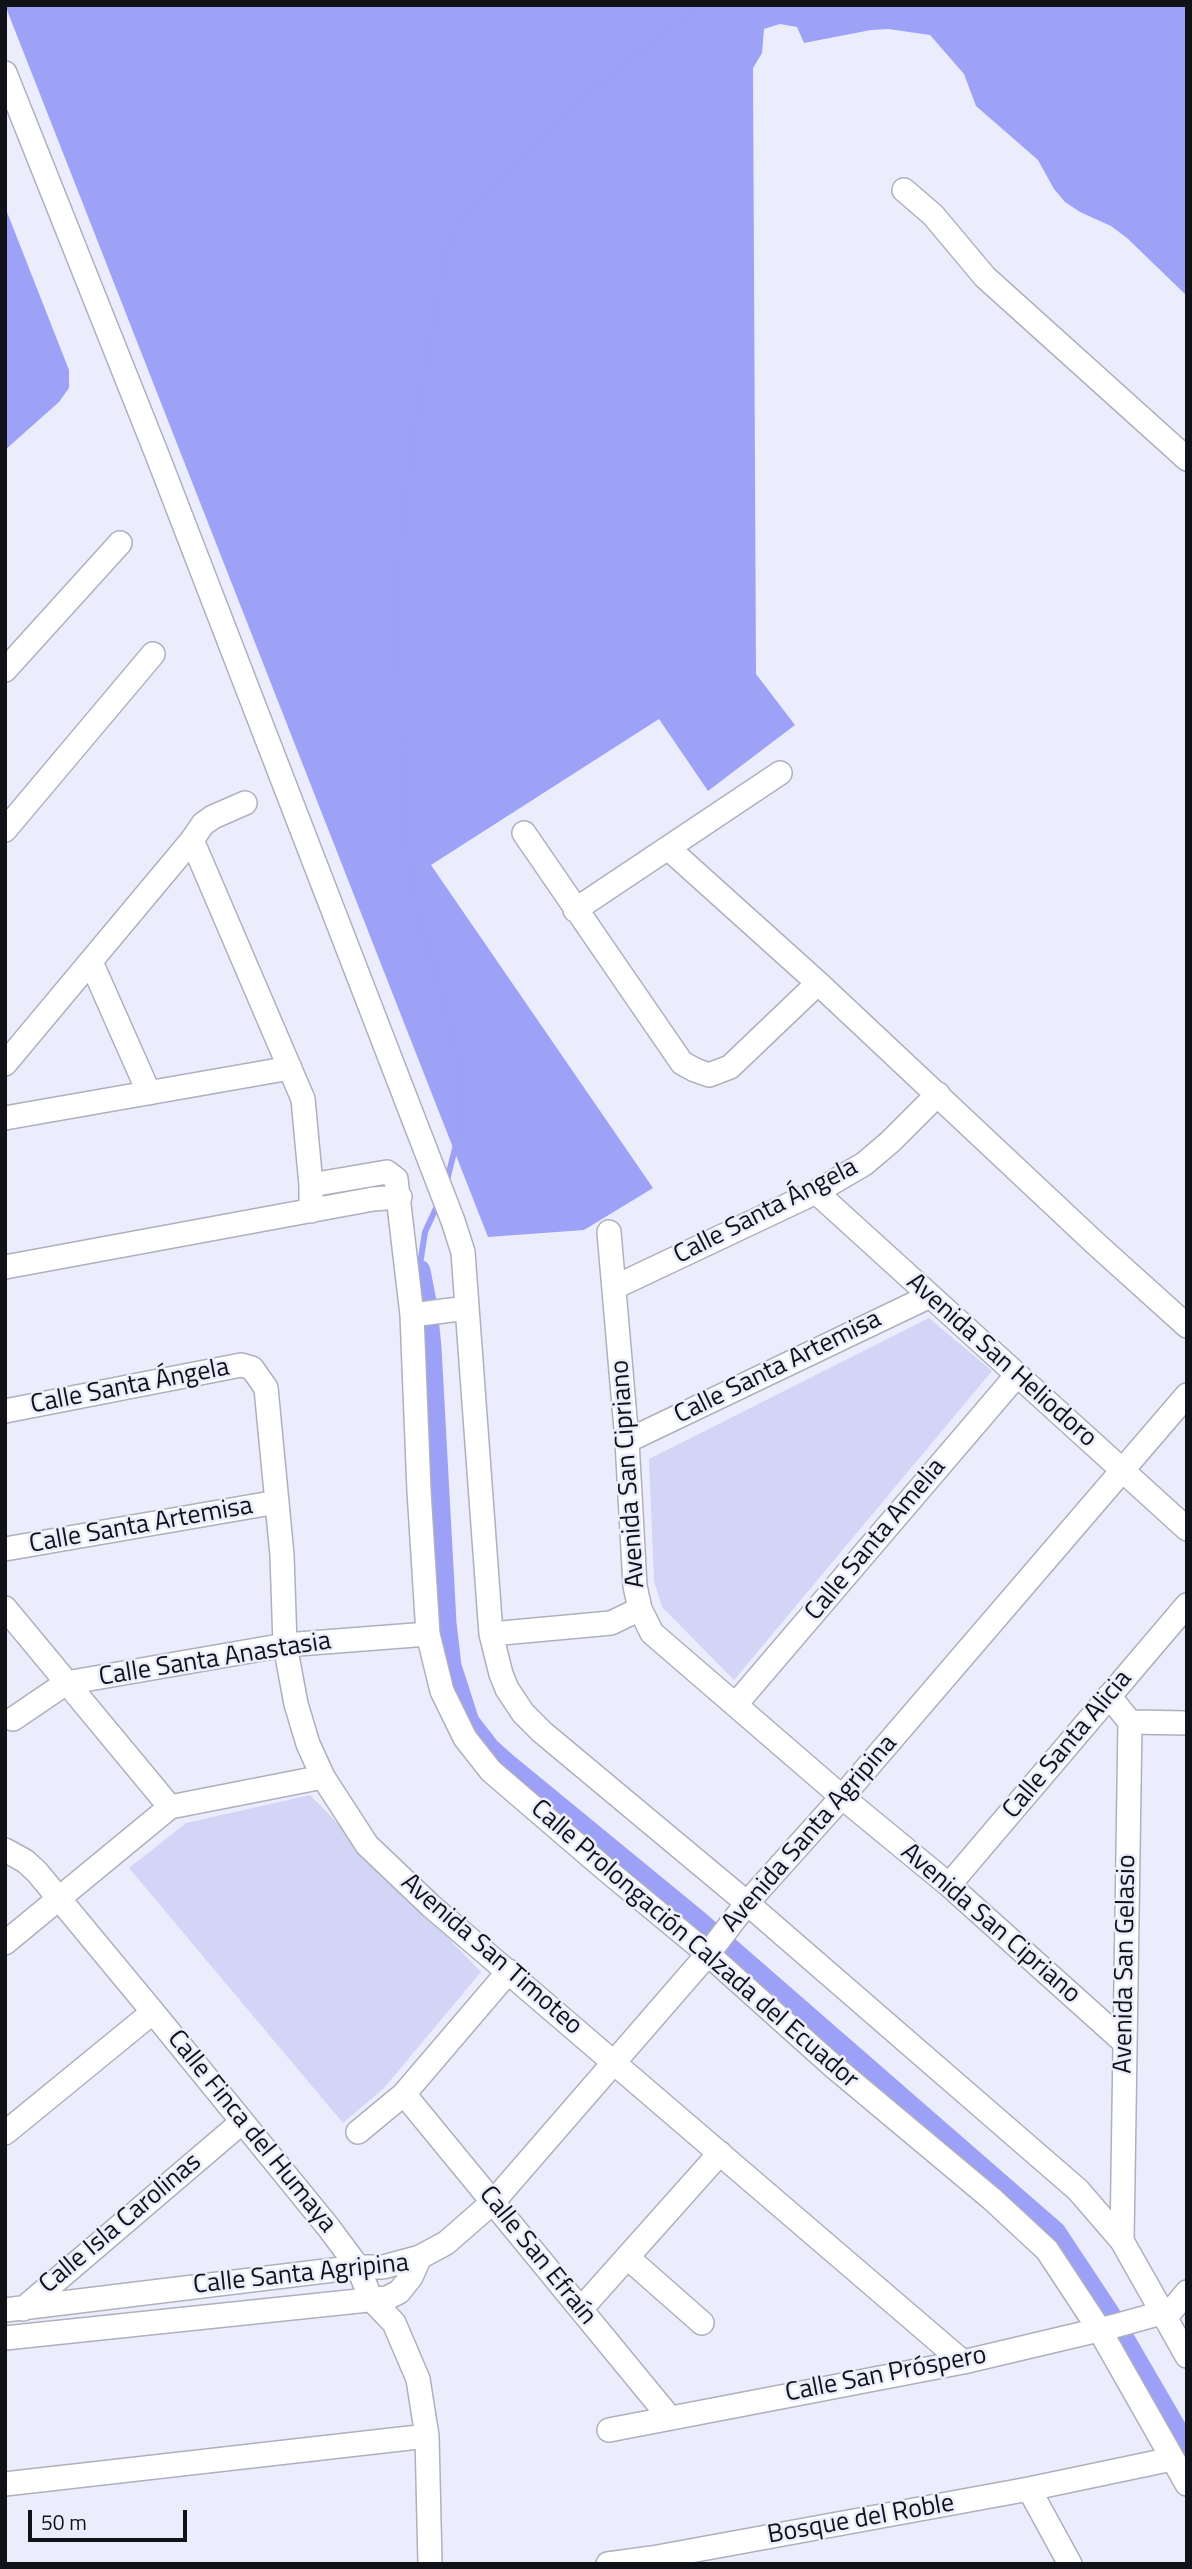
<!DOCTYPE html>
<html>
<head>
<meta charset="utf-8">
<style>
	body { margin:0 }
	#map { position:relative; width:1192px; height:2569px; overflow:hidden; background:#ebedfc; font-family:"Titillium Web",sans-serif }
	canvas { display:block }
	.frame { position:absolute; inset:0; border:7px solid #111217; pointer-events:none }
	.scale { position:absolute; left:28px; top:2510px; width:159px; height:32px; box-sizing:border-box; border:4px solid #111217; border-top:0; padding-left:9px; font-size:21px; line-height:24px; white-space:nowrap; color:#111217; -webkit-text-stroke:5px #ebedfc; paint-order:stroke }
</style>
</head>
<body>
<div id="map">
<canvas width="1192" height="2569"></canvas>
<div class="frame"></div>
<div class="scale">50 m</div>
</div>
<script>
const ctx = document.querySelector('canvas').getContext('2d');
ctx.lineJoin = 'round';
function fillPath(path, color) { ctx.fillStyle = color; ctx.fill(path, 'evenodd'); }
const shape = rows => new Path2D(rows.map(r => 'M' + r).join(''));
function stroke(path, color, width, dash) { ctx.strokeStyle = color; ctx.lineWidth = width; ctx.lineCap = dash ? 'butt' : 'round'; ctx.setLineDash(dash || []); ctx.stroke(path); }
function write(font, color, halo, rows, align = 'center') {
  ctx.font = font + ' "Titillium Web",sans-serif'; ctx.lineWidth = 5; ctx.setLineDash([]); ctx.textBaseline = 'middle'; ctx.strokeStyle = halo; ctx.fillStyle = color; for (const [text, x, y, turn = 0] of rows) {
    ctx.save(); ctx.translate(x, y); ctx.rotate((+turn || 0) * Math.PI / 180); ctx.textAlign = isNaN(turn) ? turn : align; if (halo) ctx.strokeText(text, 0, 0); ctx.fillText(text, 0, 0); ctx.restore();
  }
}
const green = shape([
	[929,1318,992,1371,734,1680,662,1607,654,1581,649,1459],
	[310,1795,481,1972,384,2088,343,2123,129,1868,186,1823]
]);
const forest = shape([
	[1187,5,1187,296,1127,238,1111,226,1080,212,1065,202,1054,189,1038,160,976,106,964,74,930,35,888,29,871,30,804,43,797,27,780,24,764,29,762,53,753,68,756,674,795,725,708,791,659,719,431,865,653,1188,584,1230,488,1237,5,5],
	[5,207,69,370,69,388,59,402,5,450]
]);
const stream = shape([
	[446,1184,462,1121,458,1059,438,977,420,926,404,833,396,585,412,442,447,251,459,218,570,108,676,24,704,5],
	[419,1271,425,1232,438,1204]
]);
const canal = shape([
	[419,1271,426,1307,430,1348,445,1623,450,1666,468,1722,489,1749,508,1766,698,1922,1055,2233,1108,2313,1187,2449]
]);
const street = shape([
	[5,73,158,457,453,1221,463,1252,491,1634,501,1674,507,1689,523,1713,542,1732,747,1903,1078,2190,1122,2241,1187,2356],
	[904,190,933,215,985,277,1187,459],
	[5,670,120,543],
	[5,830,153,654],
	[524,833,682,1063,695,1070,709,1075,730,1067,818,983],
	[192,840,303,1099,311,1185,311,1211],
	[668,848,818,983,1095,1243,1187,1326],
	[575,910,780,773],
	[91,962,149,1093],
	[5,1064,192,840,203,824,213,817,245,803],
	[5,1118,290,1068],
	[311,1185,387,1172,396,1179,412,1315],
	[816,1192,1187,1529],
	[609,1232,627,1441,635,1586,640,1609,652,1633,842,1797,949,1885,1125,2043],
	[5,1267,373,1199,400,1197],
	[615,1287,816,1192,864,1164,890,1142,938,1094],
	[467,1308,412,1315,419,1491,428,1634,442,1691,465,1738,491,1771,604,1868,708,1954,833,2066,992,2199,1047,2250,1099,2329,1187,2484],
	[5,1411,241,1365,252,1368,266,1388,282,1555,285,1645,296,1704,308,1744,323,1777,367,1845,431,1906,963,2362],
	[627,1441,930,1296],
	[5,1549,277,1502],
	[5,1608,170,1807],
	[491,1634,611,1623,640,1609],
	[1109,1696,1130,1722,1122,2241],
	[736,1704,1017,1375],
	[13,1719,66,1683,285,1645,428,1634],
	[1130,1722,1187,1723],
	[5,1850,25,1861,37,1872,153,2012,329,2228,358,2267,371,2299,394,2323,418,2379,427,2436,430,2564],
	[949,1885,1187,1605],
	[5,1943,170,1807,323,1777],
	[404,2094,670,2418],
	[358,2132,404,2094,509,1971],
	[5,2133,153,2012],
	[627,2257,702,2323],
	[23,2309,242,2122],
	[581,2309,720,2153],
	[5,2310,358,2267,383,2267,420,2257,446,2243,493,2202,708,1954,747,1903,842,1797,1187,1395],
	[5,2338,387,2298,399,2292,411,2277,420,2257],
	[609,2430,963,2362,1111,2327,1172,2310,1187,2292],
	[5,2484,427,2436],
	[1029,2489,1070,2564],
	[608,2564,652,2558,1029,2489,1172,2459]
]);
const streetNames = [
	["Calle Santa Ángela",766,1212,-27],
	["Avenida San Heliodoro",1001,1361,42],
	["Calle Santa Artemisa",778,1368,-26],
	["Calle Santa Ángela",130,1387,-11],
	["Avenida San Cipriano",629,1474,-94],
	["Calle Santa Artemisa",141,1526,-10],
	["Calle Santa Amelia",876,1540,-50],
	["Calle Santa Anastasia",215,1660,-9],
	["Calle Santa Alicia",1068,1745,-50],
	["Avenida Santa Agripina",810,1834,-49],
	["Avenida San Cipriano",990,1924,41],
	["Calle Prolongación Calzada del Ecuador",694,1945,41],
	["Avenida San Timoteo",491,1955,41],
	["Avenida San Gelasio",1126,1964,-89],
	["Calle Finca del Humaya",251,2132,51],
	["Calle Isla Carolinas",121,2224,-40],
	["Calle San Efraín",537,2256,51],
	["Calle Santa Agripina",301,2275,-6],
	["Calle San Próspero",886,2375,-11],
	["Bosque del Roble",861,2520,-10]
];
fillPath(green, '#d2d5f5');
fillPath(forest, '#9da2f7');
stroke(stream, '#9ca0f6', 6);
stroke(canal, '#9ca0f6', 23);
stroke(street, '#aeb0be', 26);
stroke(street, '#fff', 23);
write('26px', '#111217', '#ebedfc', streetNames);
</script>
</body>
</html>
